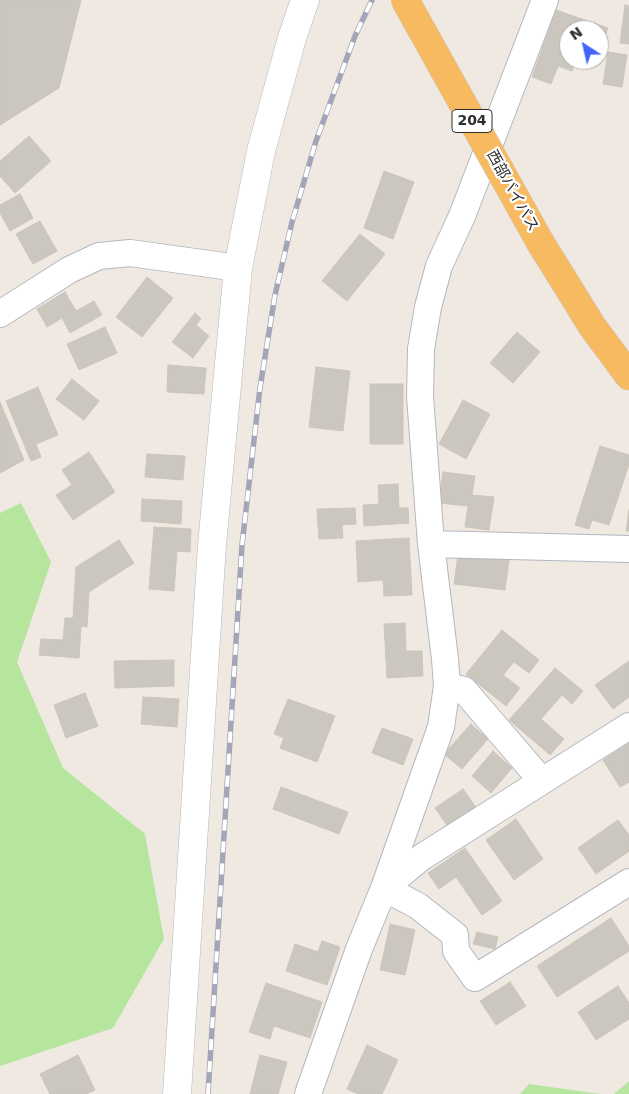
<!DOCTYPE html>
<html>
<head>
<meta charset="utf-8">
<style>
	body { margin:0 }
	#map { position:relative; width:629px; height:1094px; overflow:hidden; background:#efe9e1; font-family:"DejaVu Sans",sans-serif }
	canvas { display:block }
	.north { position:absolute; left:559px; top:20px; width:50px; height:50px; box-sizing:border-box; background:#fff; border:1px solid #ababab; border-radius:50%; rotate:325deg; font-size:14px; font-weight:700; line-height:20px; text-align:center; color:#2e2e2e }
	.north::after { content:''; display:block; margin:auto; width:18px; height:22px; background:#4264fb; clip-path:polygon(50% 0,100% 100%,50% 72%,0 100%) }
</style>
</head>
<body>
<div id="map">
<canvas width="629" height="1094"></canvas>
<div class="north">N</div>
</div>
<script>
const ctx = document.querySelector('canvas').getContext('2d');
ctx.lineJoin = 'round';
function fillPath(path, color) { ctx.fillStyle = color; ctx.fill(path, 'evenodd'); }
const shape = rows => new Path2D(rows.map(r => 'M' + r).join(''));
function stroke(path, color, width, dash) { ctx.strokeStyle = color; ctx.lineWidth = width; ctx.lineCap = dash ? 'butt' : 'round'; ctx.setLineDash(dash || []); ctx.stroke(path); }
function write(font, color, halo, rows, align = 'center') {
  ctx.font = font + ' "DejaVu Sans","Noto Sans JP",sans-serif'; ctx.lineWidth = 4.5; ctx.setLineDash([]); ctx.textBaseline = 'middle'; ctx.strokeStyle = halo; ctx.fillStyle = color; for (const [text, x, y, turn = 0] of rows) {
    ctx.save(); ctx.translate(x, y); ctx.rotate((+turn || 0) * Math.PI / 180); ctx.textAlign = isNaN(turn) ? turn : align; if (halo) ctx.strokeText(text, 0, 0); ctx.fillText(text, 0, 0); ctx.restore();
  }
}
const green = shape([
	[21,503,51,562,17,662,63,768,145,834,164,939,113,1028,0,1066,0,513],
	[629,1081,629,1094,614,1094],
	[529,1084,600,1094,520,1094]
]);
const building = shape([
	[0,0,81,0,59,88,0,125,0,0],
	[625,5,629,6,629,44,620,43,625,5],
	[556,10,608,28,599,52,599,30,569,30,569,60,576,60,572,71,558,66,551,84,532,77,556,10],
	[608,52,627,55,622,87,603,84,608,52],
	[29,136,51,161,15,193,0,176,0,161,29,136],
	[384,171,414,182,393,239,364,228,384,171],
	[20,194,33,218,10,231,0,213,0,205,20,194],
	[40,221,57,251,33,264,16,234,40,221],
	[360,234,385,254,347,301,322,281,360,234],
	[147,277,173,298,142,337,116,317,147,277],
	[65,292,76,311,94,301,102,315,70,333,62,318,47,327,37,309,65,292],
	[195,313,201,319,196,325,209,336,193,358,172,342,195,313],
	[105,327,117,353,79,370,67,344,105,327],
	[517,332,540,352,513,383,490,363,517,332],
	[168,365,206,368,204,394,167,392,168,365],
	[316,367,350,371,343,431,309,427,316,367],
	[72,379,99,401,84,420,56,399,72,379],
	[370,384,403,384,403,444,370,444,370,384],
	[38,387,58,435,36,444,41,457,31,461,6,401,38,387],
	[463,400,490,414,466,459,439,444,463,400],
	[0,402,24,460,0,473,0,402],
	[600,446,629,455,629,464,609,525,592,520,589,529,575,525,600,446],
	[89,452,115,492,73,520,56,495,72,485,62,470,89,452],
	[147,454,185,456,183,480,145,477,147,454],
	[443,472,475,476,472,495,494,497,489,530,465,527,468,506,439,503,443,472],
	[398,484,399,508,408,508,409,523,364,526,363,505,379,504,378,485,398,484],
	[142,499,182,501,181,524,141,521,142,499],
	[355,508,356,524,342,525,343,538,319,539,317,509,355,508],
	[629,510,629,531,626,531,629,510],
	[154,527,191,529,190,552,177,551,174,591,149,589,154,527],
	[409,538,412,595,384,596,383,580,358,582,356,541,409,538],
	[119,540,134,563,89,592,87,627,81,626,79,658,39,655,41,639,63,640,65,618,73,618,76,567,119,540],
	[458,554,509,560,505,590,454,584,458,554],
	[405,623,406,651,422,651,423,676,387,678,384,624,405,623],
	[502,630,539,660,529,673,514,662,503,675,520,688,506,706,466,674,502,630],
	[174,660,174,686,115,688,114,661,174,660],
	[629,661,629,697,613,709,595,685,629,661],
	[555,668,583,691,572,704,562,695,541,719,564,739,550,755,509,720,555,668],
	[85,693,98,726,66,738,54,705,85,693],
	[143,697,179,699,177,727,141,724,143,697],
	[288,699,335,716,317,762,280,748,284,738,274,734,288,699],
	[471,724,488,739,462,769,444,754,471,724],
	[382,728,413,739,403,765,372,753,382,728],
	[629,743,629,782,620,787,603,760,629,743],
	[493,751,512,768,491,793,472,776,493,751],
	[281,787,348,812,339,834,273,809,281,787],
	[463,789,477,809,449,828,435,808,463,789],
	[516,819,543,859,514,880,486,840,516,819],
	[618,820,629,835,629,851,596,874,578,848,618,820],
	[465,848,502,901,482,915,456,877,439,889,428,873,465,848],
	[611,918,629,946,629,951,557,997,537,966,611,918],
	[390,924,415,930,405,975,380,970,390,924],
	[477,932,498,937,495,949,473,944,477,932],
	[322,941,340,947,327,985,286,971,295,944,318,952,322,941],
	[510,982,526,1006,496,1025,480,1001,510,982],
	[266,983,322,1002,310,1038,274,1026,270,1039,249,1032,266,983],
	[618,986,629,1003,629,1019,596,1040,578,1012,618,986],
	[367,1045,398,1060,382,1094,358,1094,347,1089,367,1045],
	[78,1055,95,1090,86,1094,50,1094,40,1074,78,1055],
	[260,1055,287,1062,278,1094,250,1094,260,1055]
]);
const minor = shape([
	[0,314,69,270,99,256,130,253,238,268],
	[431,544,629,549],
	[447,686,464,690,542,781],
	[629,726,422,857,384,888,418,906,455,935,456,951,475,978,629,882],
	[308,1094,359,949,384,888,441,727,447,686,445,659,431,544,420,396,421,349,428,307,439,266,462,216,545,0]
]);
const tertiary = shape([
	[177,1094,212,545,238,268,261,151,292,38,305,0]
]);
const trunk = shape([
	[540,242,592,326,629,376]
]);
const rail = shape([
	[208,1094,242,545,260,388,275,295,292,222,316,141,355,36,372,0]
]);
const trunkBridge = shape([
	[405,0,540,242]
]);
const shields = [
	[472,121,40]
];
const shieldNames = [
	["204",472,121]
];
const streetNames = [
	["西部バイパス",512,191,61]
];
fillPath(green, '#b6e59e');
fillPath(building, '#cbc7bf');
stroke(building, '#cbc5ba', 1);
stroke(minor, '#b4b7c1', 28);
stroke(tertiary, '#b4b7c1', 29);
stroke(trunk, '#c9c9c9', 29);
stroke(minor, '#fff', 26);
stroke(tertiary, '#fff', 28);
stroke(trunk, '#f8ba60', 28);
stroke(rail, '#a3a6b8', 5.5);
stroke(rail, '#fff', 4, [11]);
stroke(trunkBridge, '#c9c9c9', 29, []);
stroke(trunkBridge, '#f8ba60', 28);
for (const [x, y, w] of shields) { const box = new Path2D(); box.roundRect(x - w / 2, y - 11.5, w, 23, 4); ctx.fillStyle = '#fff'; ctx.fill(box); stroke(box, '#2e2e2e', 1); }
write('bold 14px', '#2e2e2e', null, shieldNames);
write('15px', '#2e2e2e', '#fff', streetNames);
</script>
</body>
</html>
